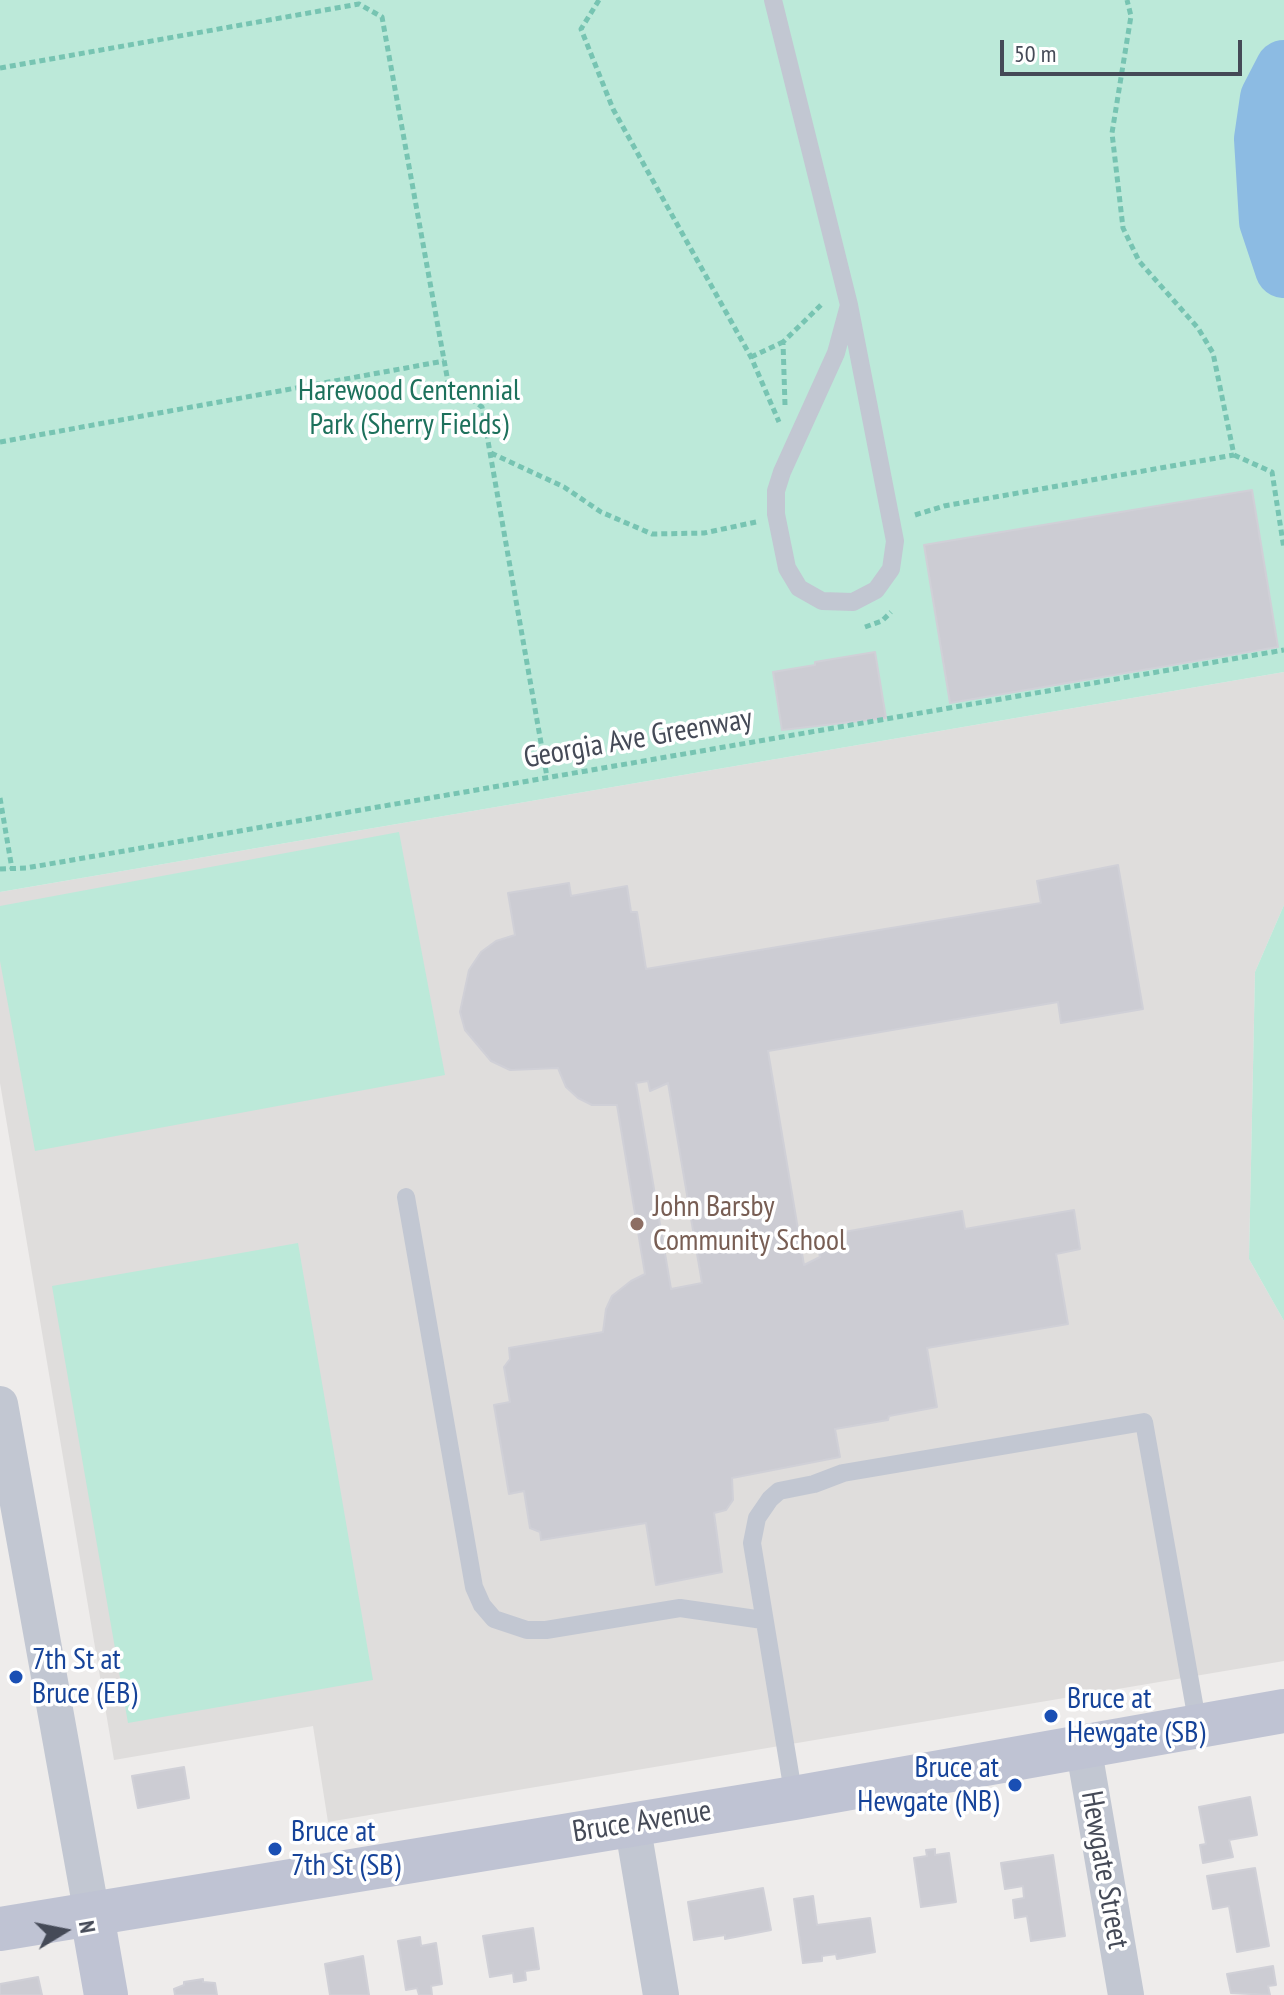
<!DOCTYPE html>
<html>
<head>
<meta charset="utf-8">
<style>
	body { margin:0 }
	#map { position:relative; width:1284px; height:1995px; overflow:hidden; background:#eeeceb; font-family:"PT Sans Narrow",sans-serif }
	canvas { display:block }
	.north { position:absolute; left:24px; top:1891px; width:80px; height:80px; -webkit-text-stroke:6px #fff; paint-order:stroke; rotate:80deg; font-size:22px; font-weight:700; line-height:32px; text-align:center; color:#454a57 }
	.north::after { content:''; display:block; margin:auto; width:28px; height:36px; background:#454a57; clip-path:polygon(50% 0,100% 100%,50% 72%,0 100%) }
	.scale { position:absolute; left:1000px; top:40px; width:242px; height:36px; box-sizing:border-box; border:4px solid #454a57; border-top:0; padding-left:10px; font-size:24px; line-height:28px; white-space:nowrap; color:#454a57; -webkit-text-stroke:6px #fff; paint-order:stroke }
</style>
</head>
<body>
<div id="map">
<canvas width="1284" height="1995"></canvas>
<div class="north">N</div>
<div class="scale">50 m</div>
</div>
<script>
const ctx = document.querySelector('canvas').getContext('2d');
ctx.lineJoin = 'round';
function fillPath(path, color) { ctx.fillStyle = color; ctx.fill(path, 'evenodd'); }
const shape = rows => new Path2D(rows.map(r => 'M' + r).join(''));
function stroke(path, color, width, dash) { ctx.strokeStyle = color; ctx.lineWidth = width; ctx.lineCap = dash ? 'butt' : 'round'; ctx.setLineDash(dash || []); ctx.stroke(path); }
function write(font, color, halo, rows, align = 'center') {
  ctx.font = font + ' "PT Sans Narrow",sans-serif'; ctx.lineWidth = 7; ctx.setLineDash([]); ctx.textBaseline = 'middle'; ctx.strokeStyle = halo; ctx.fillStyle = color; for (const [text, x, y, turn = 0] of rows) {
    ctx.save(); ctx.translate(x, y); ctx.rotate((+turn || 0) * Math.PI / 180); ctx.textAlign = isNaN(turn) ? turn : align; if (halo) ctx.strokeText(text, 0, 0); ctx.fillText(text, 0, 0); ctx.restore();
  }
}
const education = shape([
	[1284,672,1284,905,1255,972,1249,1259,1284,1321,1284,1661,328,1822,313,1726,114,1760,0,1083,0,892]
]);
const green = shape([
	[0,0,1284,0,1284,672,0,892],
	[399,832,445,1075,35,1151,0,961,0,906],
	[1284,905,1284,1321,1249,1259,1255,972],
	[298,1243,373,1680,128,1723,52,1286]
]);
const river = shape([
	[1284,69,1269,98,1263,139,1268,221,1284,269]
]);
const building = shape([
	[1252,490,1278,647,950,703,924,545,1252,490],
	[875,652,886,718,782,730,773,672,815,665,815,662,875,652],
	[1118,865,1143,1009,1061,1023,1058,1002,768,1051,804,1265,820,1257,816,1237,962,1211,965,1229,1074,1210,1080,1249,1056,1254,1068,1324,927,1348,937,1407,889,1416,888,1420,835,1429,840,1457,732,1478,733,1500,726,1510,714,1513,722,1572,656,1585,646,1523,541,1540,540,1532,530,1528,524,1491,509,1494,494,1405,510,1402,504,1367,510,1359,509,1348,603,1332,606,1309,612,1296,631,1281,645,1274,617,1105,592,1105,578,1098,566,1087,558,1068,510,1070,491,1061,465,1030,460,1012,469,970,481,952,496,941,515,935,508,893,569,883,571,896,627,886,631,912,637,912,646,969,1041,903,1037,881,1118,865],
	[648,1081,650,1091,668,1083,702,1283,671,1289,636,1083,648,1081],
	[184,1767,189,1798,138,1808,132,1776,184,1767],
	[1250,1797,1257,1835,1229,1840,1233,1857,1203,1863,1200,1845,1206,1844,1199,1807,1250,1797],
	[935,1849,935,1855,949,1853,956,1902,921,1907,914,1858,927,1856,926,1850,935,1849],
	[1053,1855,1065,1936,1031,1941,1027,1916,1015,1918,1013,1900,1024,1898,1023,1886,1005,1889,1001,1863,1053,1855],
	[1255,1868,1269,1946,1237,1952,1229,1906,1213,1909,1207,1876,1255,1868],
	[763,1888,771,1930,725,1939,725,1935,694,1940,688,1902,763,1888],
	[813,1896,817,1925,870,1918,875,1952,837,1959,836,1954,822,1956,822,1961,803,1963,794,1899,813,1896],
	[533,1928,539,1969,525,1971,526,1980,514,1982,513,1973,490,1977,483,1936,533,1928],
	[420,1937,421,1946,436,1943,442,1984,431,1986,432,1995,419,1995,417,1988,406,1990,398,1941,420,1937],
	[363,1956,369,1995,330,1995,325,1964,363,1956],
	[1273,1966,1276,1985,1268,1986,1270,1995,1231,1993,1227,1974,1273,1966],
	[38,1977,42,1995,0,1995,0,1984,38,1977],
	[203,1979,203,1982,215,1983,217,1995,175,1995,174,1989,184,1985,184,1982,203,1979]
]);
const path = shape([
	[599,0,581,29,613,109,751,357,779,422],
	[0,68,359,4,382,17,448,382,482,407,547,777],
	[751,357,783,342],
	[785,405,783,342,823,303],
	[0,442,444,361],
	[491,453,564,487,601,512,652,534,704,533,756,522],
	[1234,455,1272,472,1284,549],
	[915,515,944,506,1234,455,1213,353,1198,328,1139,261,1123,228,1112,133,1131,16,1127,0],
	[865,627,882,621,891,612],
	[0,798,12,869],
	[0,869,26,868,1284,650]
]);
const lane = shape([
	[773,0,849,305,895,541,891,569,876,590,853,602,822,601,799,588,787,568,776,514,776,491,782,472,836,353,849,305],
	[406,1197,474,1587,482,1605,494,1619,527,1630,546,1630,680,1608,763,1620],
	[794,1798,752,1543,757,1518,770,1499,779,1491,814,1484,843,1473,1144,1422,1198,1726]
]);
const street = shape([
	[0,1404,92,1915],
	[1083,1745,1126,1995],
	[632,1823,661,1995]
]);
const secondary = shape([
	[92,1915,106,1995],
	[0,1929,794,1798,1284,1711]
]);
const markers = [
	[637,1224,8,"#8d6e63"],
	[16,1677,8,"#1a4fb4"],
	[1051,1716,8,"#1a4fb4"],
	[1015,1785,8,"#1a4fb4"],
	[275,1849,8,"#1a4fb4"]
];
const parkNames = [
	["Harewood Centennial",409,391],
	["Park (Sherry Fields)",409,425]
];
const streetNames = [
	["Georgia Ave Greenway",638,739,-10],
	["Bruce Avenue",642,1822,-9],
	["Hewgate Street",1104,1870,80]
];
const educationNames = [
	["John Barsby",653,1207],
	["Community School",653,1241]
];
const transitNames = [
	["7th St at",32,1660],
	["Bruce (EB)",32,1694],
	["Bruce at",1067,1699],
	["Hewgate (SB)",1067,1733],
	["Bruce at",999,1768,"right"],
	["Hewgate (NB)",999,1802,"right"],
	["Bruce at",291,1832],
	["7th St (SB)",291,1866]
];
fillPath(education, '#dfdddc');
fillPath(green, '#bce9d9');
stroke(river, '#8cbbe3', 58);
fillPath(building, '#ccccd3');
stroke(building, '#d0d0d7', 2);
stroke(path, '#77c4b2', 5, [6, 4]);
stroke(lane, '#c2c7d2', 18);
stroke(street, '#c2c7d2', 36);
stroke(secondary, '#bfc3d3', 44);
for (const [x, y, r, color] of markers) { const dot = new Path2D(); dot.arc(x, y, r, 0, 2 * Math.PI); ctx.fillStyle = color; ctx.fill(dot); stroke(dot, '#fff', 3); }
write('30px', '#1d715c', '#fff', parkNames);
write('30px', '#454a57', '#fff', streetNames);
write('30px', '#785e54', '#fff', educationNames, 'left');
write('30px', '#164399', '#fff', transitNames, 'left');
</script>
</body>
</html>
